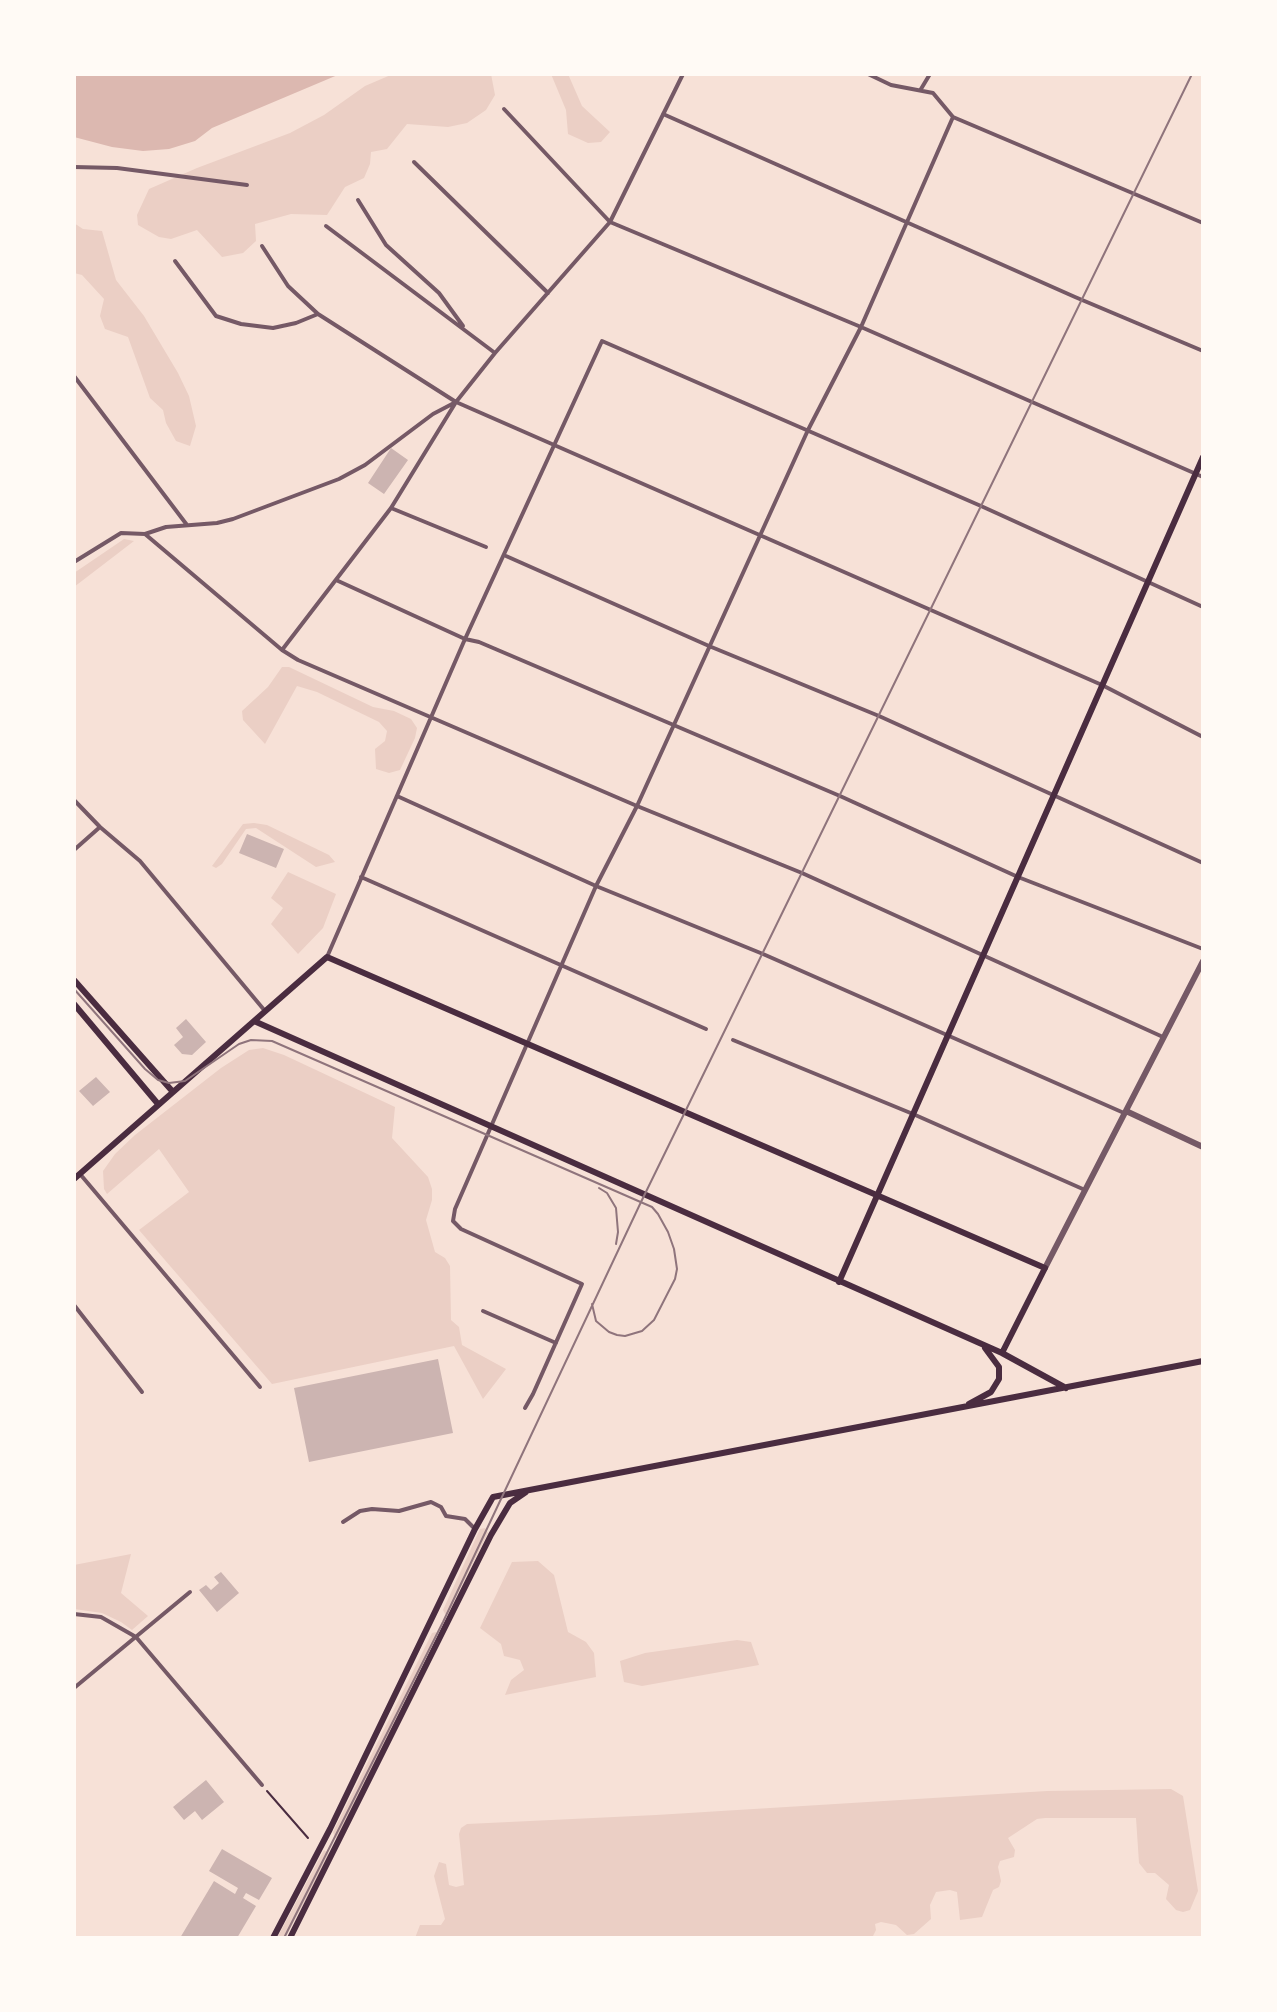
<!DOCTYPE html>
<html>
<head>
<meta charset="utf-8">
<style>
	body { margin:0 }
	#map { position:relative; width:1277px; height:2012px; overflow:hidden; background:#f7e1d7; font-family:Lato,sans-serif }
	canvas { display:block }
	.frame { position:absolute; inset:0; border:76px solid #fffaf5; pointer-events:none }
</style>
</head>
<body>
<div id="map">
<canvas width="1277" height="2012"></canvas>
<div class="frame"></div>
</div>
<script>
const ctx = document.querySelector('canvas').getContext('2d');
ctx.lineJoin = 'round';
function fillPath(path, color) { ctx.fillStyle = color; ctx.fill(path, 'evenodd'); }
const shape = rows => new Path2D(rows.map(r => 'M' + r).join(''));
function stroke(path, color, width, dash) { ctx.strokeStyle = color; ctx.lineWidth = width; ctx.lineCap = dash ? 'butt' : 'round'; ctx.setLineDash(dash || []); ctx.stroke(path); }
const green = shape([
	[393,74,491,74,495,95,486,110,467,123,448,127,407,124,387,149,371,152,370,164,364,178,345,187,327,215,291,214,255,224,256,241,243,253,222,257,197,230,171,239,159,237,138,225,137,215,149,189,197,168,290,133,324,115,365,86],
	[551,74,568,74,582,106,610,132,601,142,588,143,568,134,566,110],
	[74,223,83,229,102,231,116,280,144,316,178,373,189,396,196,426,190,446,176,441,166,423,163,410,150,398,128,337,105,329,100,316,104,299,82,275,74,273],
	[124,539,134,541,74,587,74,573],
	[282,667,289,667,373,707,394,711,411,719,417,728,415,738,400,770,389,773,376,769,375,749,385,741,387,731,379,722,317,692,297,686,265,744,243,720,242,711,268,687],
	[254,823,267,825,329,855,335,862,316,867,256,828,246,829,222,864,216,868,212,866,243,824],
	[288,872,336,894,323,928,298,954,271,924,283,908,271,898],
	[263,1048,284,1055,395,1107,392,1138,428,1177,432,1189,432,1200,426,1220,435,1252,445,1258,450,1266,451,1320,459,1327,462,1345,506,1369,483,1399,454,1346,272,1384,139,1230,189,1192,159,1149,107,1194,104,1189,103,1171,115,1154,135,1135,221,1068,249,1050],
	[485,1528,488,1533,448,1614,445,1614,443,1610,480,1529],
	[131,1554,121,1593,148,1616,132,1630,121,1622,102,1613,74,1609,74,1565],
	[538,1561,554,1575,568,1632,586,1642,594,1653,596,1677,505,1695,511,1680,524,1670,520,1660,504,1656,501,1644,480,1628,512,1562],
	[436,1632,437,1635,338,1838,335,1838,333,1832,432,1633],
	[737,1640,751,1642,759,1665,642,1686,624,1682,620,1661,645,1653],
	[1171,1789,1183,1796,1198,1891,1190,1910,1183,1912,1176,1910,1166,1899,1169,1885,1155,1873,1147,1873,1139,1863,1136,1818,1045,1818,1037,1819,1008,1838,1015,1850,1014,1857,1000,1861,998,1867,1001,1881,999,1887,993,1890,982,1917,960,1920,957,1892,950,1890,936,1892,930,1905,931,1919,914,1934,907,1935,896,1925,881,1922,875,1924,876,1930,872,1938,415,1938,420,1925,441,1925,445,1919,434,1876,439,1862,446,1864,449,1885,456,1887,464,1885,459,1834,461,1828,467,1824,656,1815,1047,1791],
	[324,1850,329,1854,325,1864,285,1938,277,1938]
]);
const water = shape([
	[74,74,340,74,212,128,195,141,169,149,143,151,112,147,74,137]
]);
const building = shape([
	[391,448,408,460,384,494,368,483],
	[247,834,284,849,276,868,239,853],
	[186,1019,206,1042,192,1055,182,1054,174,1045,183,1037,176,1028],
	[96,1077,110,1092,93,1106,79,1091],
	[438,1359,453,1433,309,1462,294,1388],
	[221,1572,239,1593,217,1612,199,1590,206,1585,211,1590,219,1583,214,1577],
	[206,1780,224,1802,202,1820,195,1811,184,1820,173,1807],
	[222,1849,272,1878,259,1900,246,1893,243,1898,256,1906,237,1938,180,1938,214,1881,235,1894,238,1888,209,1871]
]);
const path = shape([
	[267,1791,308,1838]
]);
const minor = shape([
	[868,74,891,85,933,93,953,117,1203,223],
	[921,89,930,74],
	[504,109,610,222,861,327,1203,477],
	[663,114,1075,297,1203,351],
	[414,162,548,293],
	[74,167,117,168,247,185],
	[358,200,386,245,439,293,463,326],
	[326,226,495,353],
	[262,246,288,286,318,314,456,402,1102,685,1203,737],
	[175,261,216,316,241,324,273,328,296,323,318,314],
	[74,376,187,525],
	[391,508,486,547],
	[145,534,166,527,217,523,233,519,339,479,365,465,433,414,454,403],
	[506,556,709,646,879,716,1203,863],
	[74,562,121,533,145,534,282,650,298,660,637,806,802,873,1163,1037],
	[336,580,465,639,479,642,840,796,1018,877,1203,949],
	[282,650,391,508,456,402,495,353,610,222,683,74],
	[397,796,596,886,763,954,1124,1113],
	[74,800,100,827,140,861,265,1011],
	[74,850,100,827],
	[361,877,706,1029],
	[327,957,465,639,602,341,981,506,1203,607],
	[733,1040,913,1114,1085,1190],
	[80,1174,260,1387],
	[74,1305,142,1392],
	[483,1311,556,1343],
	[525,1408,533,1394,582,1284,461,1229,453,1221,455,1209,596,886,637,806,808,430,861,327,953,117],
	[343,1522,360,1511,372,1509,399,1511,431,1502,441,1507,446,1516,465,1519,475,1529],
	[74,1614,101,1617,136,1637,262,1785],
	[74,1688,190,1592]
]);
const tertiary = shape([
	[1126,1111,1203,1147],
	[1045,1268,1203,961]
]);
const secondary = shape([
	[74,980,173,1092],
	[74,1004,158,1104],
	[254,1021,1002,1353,1066,1388],
	[74,1179,327,957,1045,1268,1002,1353],
	[839,1282,1203,457],
	[969,1404,991,1392,999,1379,999,1367,985,1348],
	[273,1938,330,1829,475,1529,493,1497,1203,1361],
	[290,1938,491,1535,510,1503,526,1492]
]);
const tram = shape([
	[74,989,145,1069,158,1080,169,1083,185,1081,239,1044,251,1040,272,1041,652,1207,658,1214,668,1232,674,1249,677,1269,675,1279,654,1320,642,1331,625,1336,617,1335,609,1332,596,1321,592,1304],
	[599,1188,607,1193,616,1208,618,1232,616,1244],
	[284,1938,443,1622,641,1202,1192,74]
]);
fillPath(green, '#ebcfc5');
fillPath(water, '#dcb8b0');
fillPath(building, '#ccb4b1');
stroke(path, '#4a2c40', 2);
stroke(minor, '#755966', 4);
stroke(tertiary, '#755966', 6);
stroke(secondary, '#4a2c40', 6);
stroke(tram, '#8f747c', 2);
</script>
</body>
</html>
